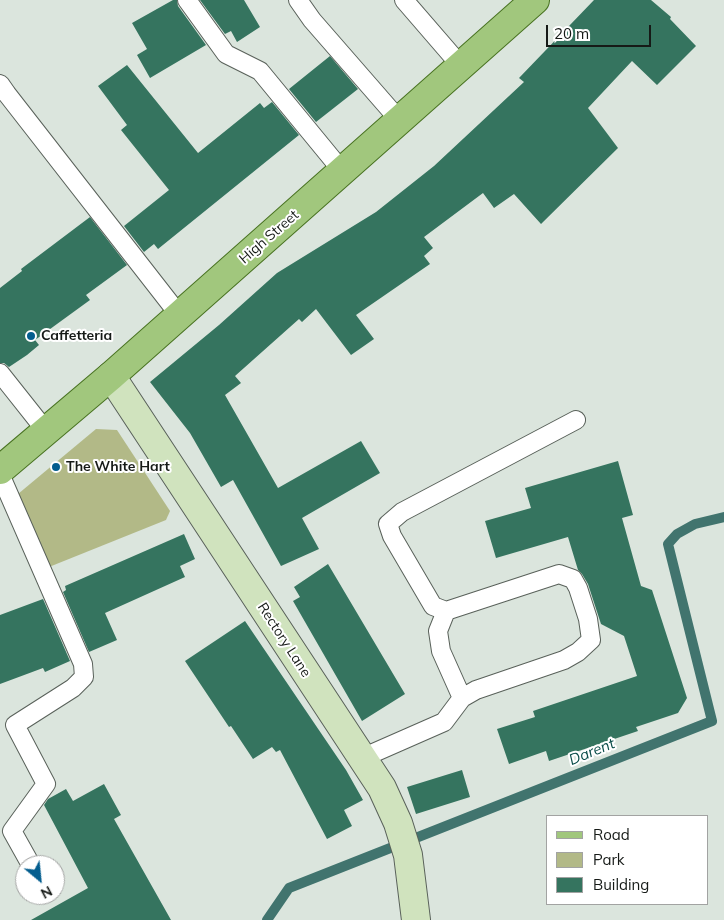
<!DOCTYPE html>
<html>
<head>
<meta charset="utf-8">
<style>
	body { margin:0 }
	#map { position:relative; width:724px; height:920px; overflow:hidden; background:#dbe5dd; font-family:Mulish,sans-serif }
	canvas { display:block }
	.legend { position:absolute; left:546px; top:815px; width:162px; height:90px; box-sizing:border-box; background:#fff; border:1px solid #a2a3a2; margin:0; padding:6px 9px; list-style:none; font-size:15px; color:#161a17 }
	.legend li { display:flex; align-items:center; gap:10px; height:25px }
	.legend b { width:25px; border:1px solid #a2a3a2 }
	.north { position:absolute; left:15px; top:855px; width:50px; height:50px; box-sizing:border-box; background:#fff; border:1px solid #a2a3a2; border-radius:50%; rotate:152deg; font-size:14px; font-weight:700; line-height:20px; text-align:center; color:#161a17 }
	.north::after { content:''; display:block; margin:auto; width:18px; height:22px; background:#035d8e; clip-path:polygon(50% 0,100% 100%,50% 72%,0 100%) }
	.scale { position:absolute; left:546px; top:25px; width:105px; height:22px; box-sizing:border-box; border:2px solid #161a17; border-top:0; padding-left:6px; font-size:15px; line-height:18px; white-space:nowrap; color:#161a17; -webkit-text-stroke:4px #fff; paint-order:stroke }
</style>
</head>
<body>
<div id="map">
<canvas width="724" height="920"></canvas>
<ul class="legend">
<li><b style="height:6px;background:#a1c77d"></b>Road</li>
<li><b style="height:14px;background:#b2b987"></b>Park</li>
<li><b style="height:14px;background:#35745f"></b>Building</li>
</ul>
<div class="north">N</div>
<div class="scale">20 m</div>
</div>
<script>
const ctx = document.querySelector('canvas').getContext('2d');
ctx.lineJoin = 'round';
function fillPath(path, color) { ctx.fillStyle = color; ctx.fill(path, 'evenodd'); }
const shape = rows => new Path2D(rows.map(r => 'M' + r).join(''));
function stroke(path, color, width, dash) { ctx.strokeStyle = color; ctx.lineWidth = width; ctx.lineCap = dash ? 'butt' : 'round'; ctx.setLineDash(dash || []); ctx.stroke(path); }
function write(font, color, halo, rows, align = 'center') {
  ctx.font = font + ' Mulish,sans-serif'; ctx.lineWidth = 4; ctx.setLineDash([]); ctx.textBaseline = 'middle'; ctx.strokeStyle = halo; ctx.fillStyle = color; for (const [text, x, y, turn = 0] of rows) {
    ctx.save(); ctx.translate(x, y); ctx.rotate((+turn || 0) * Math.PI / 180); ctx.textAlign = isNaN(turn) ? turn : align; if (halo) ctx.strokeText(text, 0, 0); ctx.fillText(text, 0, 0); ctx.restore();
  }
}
const green = shape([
	[96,429,117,430,170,511,166,520,49,567,18,494]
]);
const stream = shape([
	[267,920,289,888,712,721,668,544,677,534,695,524,724,517]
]);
const building = shape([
	[173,0,177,0,178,6,206,45,150,78,137,55,147,49,132,23],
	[200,0,244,0,260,27,237,42,231,31,225,34],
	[594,0,651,0,671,17,670,19,696,46,657,85,632,61,588,108,618,148,541,224,514,194,494,208,483,193,424,237,433,248,424,256,430,264,356,315,374,339,351,355,316,309,302,322,299,319,235,376,241,383,225,395,278,488,361,441,380,473,302,518,319,549,281,566,233,480,221,487,190,433,150,382,219,325,277,273,376,212,434,166,524,82,519,78],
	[330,56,358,89,316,122,289,89],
	[127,65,198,153,260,103,264,108,272,102,299,135,158,249,154,244,144,252,124,226,169,190,121,130,127,125,98,86],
	[90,217,127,265,86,295,90,300,35,340,39,345,27,355,9,367,4,363,0,363,0,288,22,271,21,269],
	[618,461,633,515,622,518,641,586,652,590,687,698,678,713,636,727,638,731,549,761,546,751,509,764,497,729,535,717,533,711,637,676,624,636,601,624,588,584,582,574,578,570,568,537,496,558,485,521,531,508,525,488],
	[184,534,195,559,180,566,185,577,105,613,117,640,89,652,63,592,66,590,65,586],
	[328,564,405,694,362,721,293,601,300,597,294,587],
	[43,599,70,661,45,672,43,668,0,684,0,615],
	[245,621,346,770,363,800,344,810,352,826,327,839,280,750,276,752,272,747,253,759,231,726,229,727,185,661],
	[462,770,470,797,416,814,407,787],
	[104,784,121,815,114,819,171,920,31,920,88,888,44,805,48,799,66,789,73,801]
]);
const lane = shape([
	[187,0,226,54,260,71,343,172],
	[298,0,312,20,400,121],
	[404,0,461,66],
	[0,84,7,94,180,316],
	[0,373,46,431],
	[0,474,83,664,84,677,73,688,15,725,46,784,12,831,31,865],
	[446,611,438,631,441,651,462,698],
	[362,758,444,722,462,698,476,690,564,660,578,652,591,640,588,619,578,588,573,579,559,574,446,611,433,606,392,536,388,524,402,512,576,420]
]);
const secondary = shape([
	[111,376,382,788,398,823,408,855,416,920]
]);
const primary = shape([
	[0,470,111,376,535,0]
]);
const markers = [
	[31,336,5,"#035d8e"],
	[56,467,5,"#035d8e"]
];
const streetNames = [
	["High Street",269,237,-41],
	["Rectory Lane",284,640,57]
];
const poiNames = [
	["Caffetteria",41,336],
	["The White Hart",66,467]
];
const waterNames = [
	["Darent",592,752,-22]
];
fillPath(green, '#b2b987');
stroke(stream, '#41746e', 10);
fillPath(building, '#35745f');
stroke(lane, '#59615a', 20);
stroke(secondary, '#59615a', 30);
stroke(primary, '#487221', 30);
stroke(lane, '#fff', 18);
stroke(secondary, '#d0e3be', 28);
stroke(primary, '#a1c77d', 28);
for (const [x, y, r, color] of markers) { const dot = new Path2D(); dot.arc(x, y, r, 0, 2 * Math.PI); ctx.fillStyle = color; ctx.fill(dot); stroke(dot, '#fff', 2); }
write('14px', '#161a17', '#fff', streetNames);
write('bold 14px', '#161a17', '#fff', poiNames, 'left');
write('italic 15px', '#0b4d49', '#fff', waterNames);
</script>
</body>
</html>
